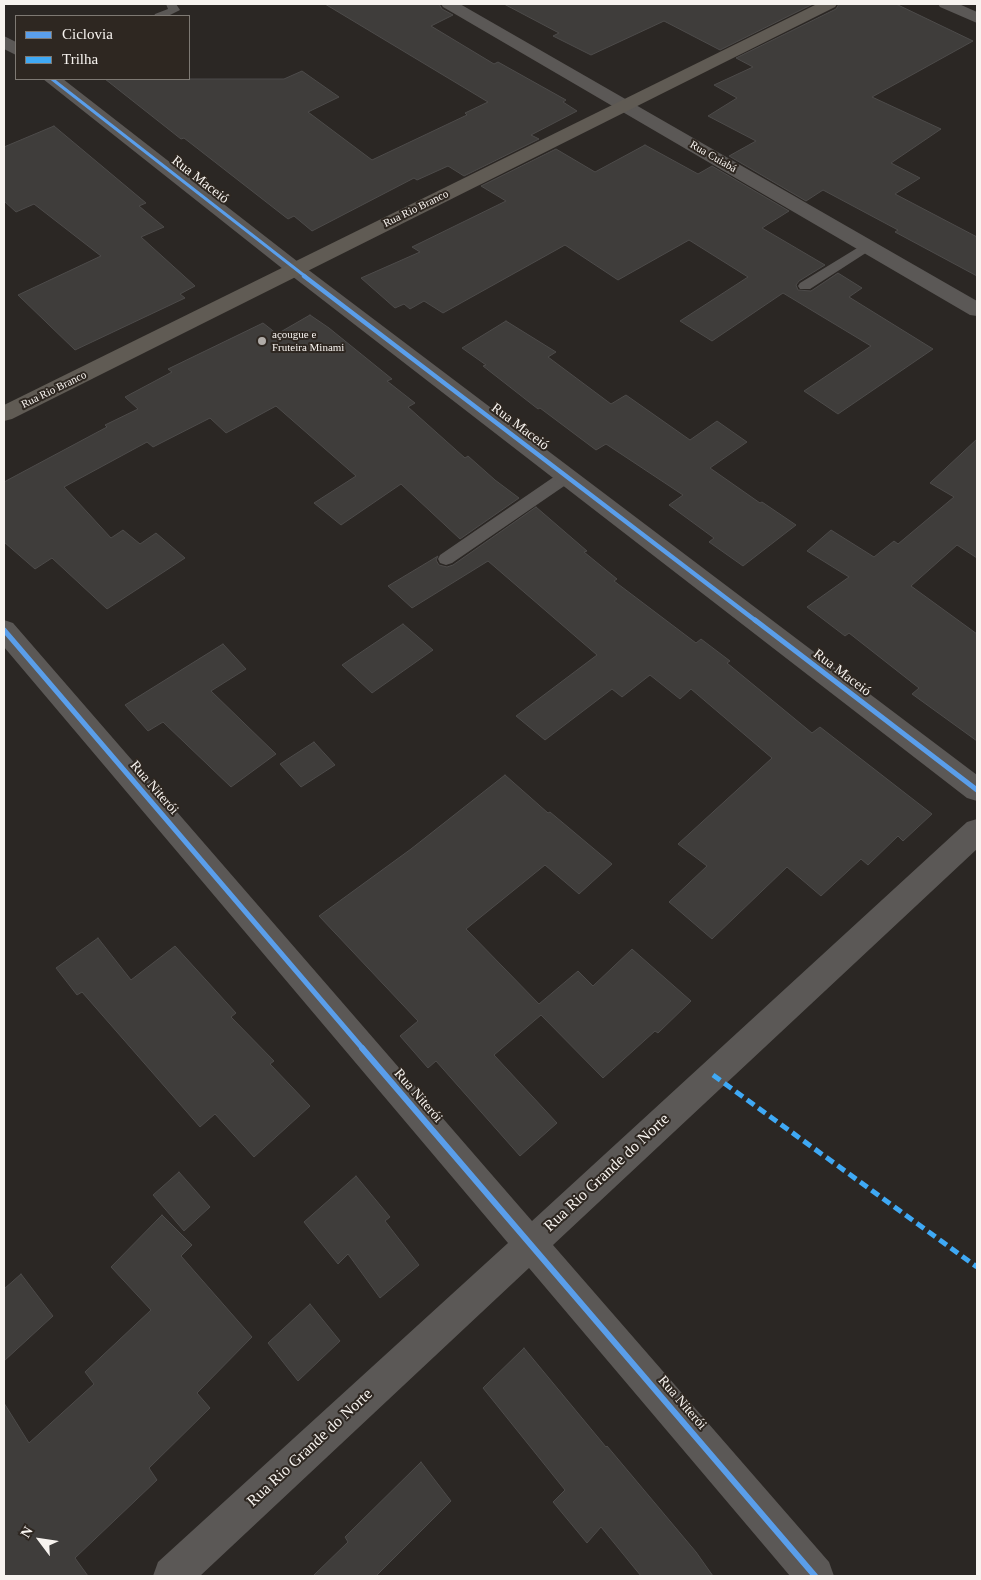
<!DOCTYPE html>
<html>
<head>
<meta charset="utf-8">
<style>
	body { margin:0 }
	#map { position:relative; width:981px; height:1580px; overflow:hidden; background:#2b2724; font-family:Georgia,serif }
	canvas { display:block }
	.frame { position:absolute; inset:0; border:5px solid #f7f3ef; pointer-events:none }
	.legend { position:absolute; left:15px; top:15px; width:175px; height:65px; box-sizing:border-box; background:#2e2721; border:1px solid #7e7973; margin:0; padding:6px 9px; list-style:none; font-size:15px; color:#f7f3ef }
	.legend li { display:flex; align-items:center; gap:10px; height:25px }
	.legend b { width:25px; border:1px solid #7e7973 }
	.north { position:absolute; left:15px; top:1515px; width:50px; height:50px; -webkit-text-stroke:4px #2e2721; paint-order:stroke; rotate:301deg; font-size:14px; font-weight:700; line-height:20px; text-align:center; color:#f7f3ef }
	.north::after { content:''; display:block; margin:auto; width:18px; height:22px; background:#f7f3ef; clip-path:polygon(50% 0,100% 100%,50% 72%,0 100%) }
</style>
</head>
<body>
<div id="map">
<canvas width="981" height="1580"></canvas>
<div class="frame"></div>
<ul class="legend">
<li><b style="height:6px;background:#5a9eea"></b>Ciclovia</li>
<li><b style="height:6px;background:#3fa9f5"></b>Trilha</li>
</ul>
<div class="north">N</div>
</div>
<script>
const ctx = document.querySelector('canvas').getContext('2d');
ctx.lineJoin = 'round';
function fillPath(path, color) { ctx.fillStyle = color; ctx.fill(path, 'evenodd'); }
const shape = rows => new Path2D(rows.map(r => 'M' + r).join(''));
function stroke(path, color, width, dash) { ctx.strokeStyle = color; ctx.lineWidth = width; ctx.lineCap = dash ? 'butt' : 'round'; ctx.setLineDash(dash || []); ctx.stroke(path); }
function write(font, color, halo, rows, align = 'center') {
  ctx.font = font + ' Georgia,serif'; ctx.lineWidth = 4; ctx.setLineDash([]); ctx.textBaseline = 'middle'; ctx.strokeStyle = halo; ctx.fillStyle = color; for (const [text, x, y, turn = 0] of rows) {
    ctx.save(); ctx.translate(x, y); ctx.rotate((+turn || 0) * Math.PI / 180); ctx.textAlign = isNaN(turn) ? turn : align; if (halo) ctx.strokeText(text, 0, 0); ctx.fillText(text, 0, 0); ctx.restore();
  }
}
const building = shape([
	[325,4,439,4,442,9,453,15,431,26,494,64,498,62,566,100,563,102,577,111,531,135,539,139,464,176,448,166,417,180,414,178,312,231,294,216,288,219,184,138,181,139,105,79,284,79,302,71,339,97,308,112,372,160,467,115,465,113,488,102,325,4],
	[504,4,813,4,720,50,664,21,591,55,553,36,559,33,504,4],
	[839,4,896,4,973,41,872,97,941,129,891,163,920,178,895,194,977,237,977,276,895,232,898,230,823,190,806,201,729,156,756,141,708,116,737,98,714,85,753,67,736,58,836,9,839,4],
	[54,126,146,203,139,206,164,227,141,237,195,286,180,294,185,298,75,350,18,295,101,256,34,204,16,212,4,201,4,147,54,126],
	[645,145,698,174,712,166,789,211,762,228,825,265,799,281,796,285,798,290,811,291,838,273,862,288,849,297,933,349,838,414,804,391,871,346,783,293,712,341,680,321,748,277,689,240,618,280,565,245,443,313,424,301,410,309,404,304,395,308,361,278,420,252,412,247,506,201,481,186,556,149,595,172,645,145],
	[310,315,329,328,392,379,387,381,415,403,408,407,465,458,468,456,495,480,519,498,460,539,401,484,341,525,314,503,356,476,276,406,226,433,210,418,153,447,147,442,64,487,111,538,123,530,140,544,156,533,185,558,107,609,52,558,35,569,4,542,4,482,107,427,105,425,138,409,125,397,172,372,168,369,263,323,277,334,310,315],
	[506,321,556,352,548,357,611,404,626,395,690,440,717,421,747,442,710,468,760,503,762,502,796,525,743,566,709,542,714,538,669,505,683,495,606,444,596,450,540,408,538,409,483,366,486,365,462,348,506,321],
	[977,439,977,558,957,545,911,586,977,634,977,741,912,694,919,688,849,633,845,636,807,607,849,577,807,551,831,530,874,557,894,541,898,544,954,497,930,483,977,439],
	[536,507,587,551,584,552,617,579,614,581,696,643,701,639,730,661,727,663,812,733,820,727,932,814,903,841,898,836,868,865,861,859,821,896,787,867,712,939,669,902,707,866,678,844,772,758,691,689,680,699,650,675,622,697,612,689,545,740,516,716,597,655,488,561,412,608,388,586,438,556,436,560,439,565,447,567,453,565,536,507],
	[403,624,433,650,372,693,342,665,403,624],
	[223,644,246,669,211,691,276,754,231,787,163,722,148,731,125,705,223,644],
	[314,742,335,765,301,787,280,764,314,742],
	[505,775,548,813,550,812,612,864,579,894,545,865,466,929,539,1004,578,971,593,986,632,949,691,1001,658,1033,655,1031,603,1078,541,1015,494,1055,557,1123,520,1156,436,1061,428,1068,400,1036,418,1021,319,916,411,849,505,775],
	[98,938,131,980,175,946,236,1013,231,1017,274,1061,270,1064,310,1106,254,1157,215,1114,200,1127,82,992,77,995,56,968,98,938],
	[179,1172,210,1207,184,1231,153,1195,179,1172],
	[356,1176,390,1217,385,1221,419,1265,380,1298,348,1254,338,1264,304,1222,356,1176],
	[162,1215,192,1245,181,1256,252,1337,197,1393,210,1408,149,1468,157,1480,75,1558,88,1576,4,1576,4,1403,29,1443,94,1384,85,1372,151,1310,111,1267,162,1215],
	[21,1274,53,1316,4,1361,4,1289,21,1274],
	[310,1304,340,1341,298,1381,268,1343,310,1304],
	[524,1348,606,1447,607,1446,696,1552,713,1576,641,1576,601,1527,587,1543,553,1502,565,1490,483,1388,524,1348],
	[421,1462,451,1501,376,1576,313,1576,348,1542,345,1537,421,1462]
]);
const lane = shape([
	[166,4,176,4,180,10,168,16,154,16,155,14,168,9,166,4],
	[867,242,874,246,872,249,810,289,800,289,798,286,800,283,867,242],
	[567,470,573,472,575,476,573,480,452,563,446,565,440,563,438,559,440,555,561,472,567,470]
]);
const street = shape([
	[441,4,460,4,977,301,977,316,970,315,443,7,441,4],
	[938,4,959,4,977,12,977,23,940,7,938,4],
	[4,36,16,42,16,55,4,49,4,36],
	[43,79,63,79,302,265,977,775,977,801,967,798,288,273,43,79],
	[4,620,13,623,532,1221,967,822,977,819,977,849,553,1245,829,1562,834,1576,790,1576,529,1268,200,1576,153,1576,158,1562,508,1243,4,647,4,620]
]);
const secondary = shape([
	[817,4,837,4,835,7,12,419,4,421,4,405,817,4]
]);
const quiet = shape([
	[713,1075,977,1267]
]);
const cyclewayFar3 = shape([
	[52,79,306,277]
]);
const cyclewayFar2 = shape([
	[304,276,756,621]
]);
const cyclewayFar1 = shape([
	[755,620,977,790],
	[4,630,363,1049]
]);
const cycleway = shape([
	[362,1048,815,1576]
]);
const markers = [
	[262,341,5,"#b0aca8"]
];
const farStreetnames = [
	["Rua Cuiabá",713,157,30],
	["Rua Rio Branco",416,209,-26],
	["Rua Rio Branco",54,390,-26]
];
const farPoinames = [
	["açougue e",272,335],
	["Fruteira Minami",272,348]
];
const streetNames = [
	["Rua Maceió",200,180,38],
	["Rua Maceió",520,427,37],
	["Rua Maceió",842,673,37],
	["Rua Niterói",154,788,49],
	["Rua Niterói",418,1096,49],
	["Rua Niterói",682,1403,49]
];
const nearStreetnames = [
	["Rua Rio Grande do Norte",607,1173,-43],
	["Rua Rio Grande do Norte",310,1448,-43]
];
fillPath(building, '#3f3d3b');
stroke(building, '#4d4b4a', 1);
fillPath(lane, '#5b5856');
fillPath(street, '#5b5856');
fillPath(secondary, '#605b54');
stroke(quiet, '#3fa9f5', 5, [9, 5]);
stroke(cyclewayFar3, '#5a9eea', 3);
stroke(cyclewayFar2, '#5a9eea', 4.5);
stroke(cyclewayFar1, '#5a9eea', 5);
stroke(cycleway, '#5a9eea', 6);
for (const [x, y, r, color] of markers) { const dot = new Path2D(); dot.arc(x, y, r, 0, 2 * Math.PI); ctx.fillStyle = color; ctx.fill(dot); stroke(dot, '#2e2721', 2); }
write('11px', '#f7f3ef', '#2e2721', farStreetnames);
write('11px', '#f7f3ef', '#2e2721', farPoinames, 'left');
write('14px', '#f7f3ef', '#2e2721', streetNames);
write('16px', '#f7f3ef', '#2e2721', nearStreetnames);
</script>
</body>
</html>
